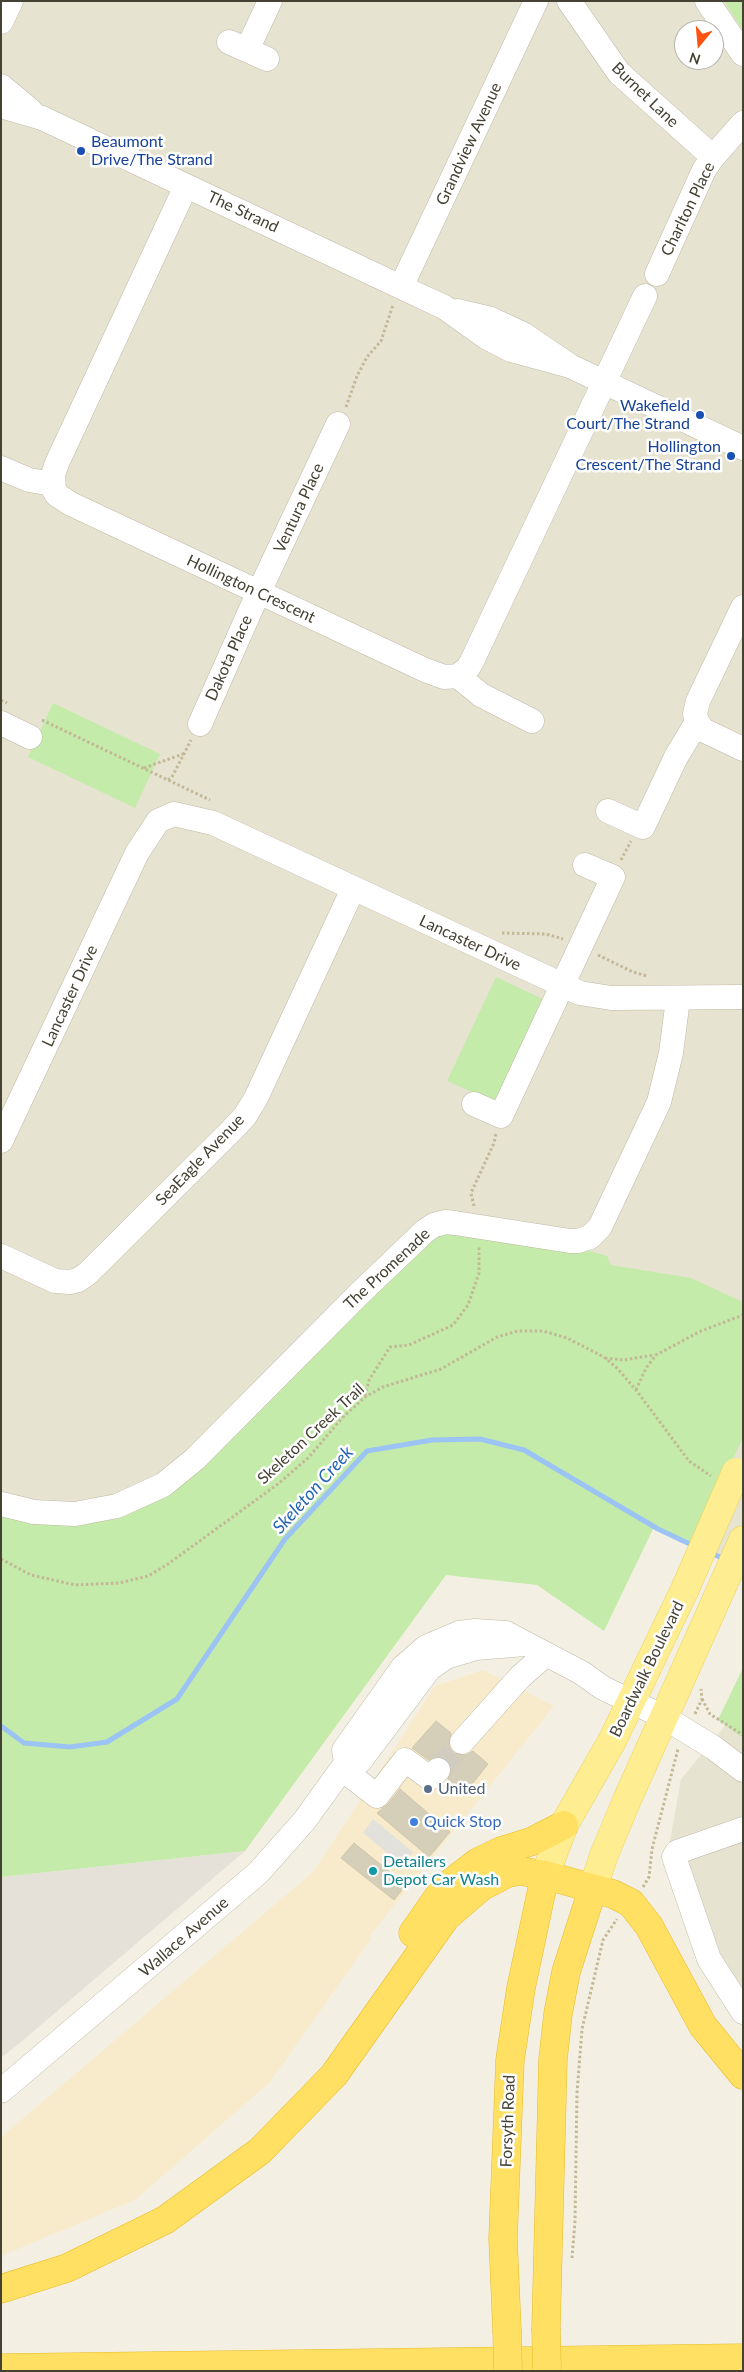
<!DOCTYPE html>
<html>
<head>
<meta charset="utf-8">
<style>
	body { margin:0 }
	#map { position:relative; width:744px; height:2372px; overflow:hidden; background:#f3f0e3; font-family:Lato,sans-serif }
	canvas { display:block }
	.frame { position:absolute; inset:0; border:2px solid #454133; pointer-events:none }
	.north { position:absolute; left:674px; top:20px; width:50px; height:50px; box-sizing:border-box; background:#fff; border:1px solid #b5b3ad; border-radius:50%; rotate:197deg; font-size:14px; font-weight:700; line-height:20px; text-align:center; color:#454133 }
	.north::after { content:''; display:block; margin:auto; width:18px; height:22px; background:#ff530f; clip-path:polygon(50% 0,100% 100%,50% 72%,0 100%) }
</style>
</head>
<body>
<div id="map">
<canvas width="744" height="2372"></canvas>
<div class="frame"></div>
<div class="north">N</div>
</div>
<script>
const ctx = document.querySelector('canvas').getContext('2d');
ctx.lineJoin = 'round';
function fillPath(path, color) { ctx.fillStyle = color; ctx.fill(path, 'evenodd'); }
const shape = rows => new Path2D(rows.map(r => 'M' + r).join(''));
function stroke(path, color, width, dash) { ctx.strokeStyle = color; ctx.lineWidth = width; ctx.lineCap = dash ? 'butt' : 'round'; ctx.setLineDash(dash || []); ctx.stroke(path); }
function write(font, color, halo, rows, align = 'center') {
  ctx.font = font + ' Lato,sans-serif'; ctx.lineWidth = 5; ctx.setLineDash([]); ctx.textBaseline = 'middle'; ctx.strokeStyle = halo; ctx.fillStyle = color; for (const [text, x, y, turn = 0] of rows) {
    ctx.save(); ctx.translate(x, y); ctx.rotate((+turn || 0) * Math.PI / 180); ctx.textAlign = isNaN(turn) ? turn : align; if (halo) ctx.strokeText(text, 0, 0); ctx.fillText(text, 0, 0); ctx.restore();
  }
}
const residential = shape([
	[1,1,743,1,743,1567,658,1529,524,1450,1,1726],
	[684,30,714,30,714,60,684,60],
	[743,1668,743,2023,667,1857,681,1779,725,1726,718,1720]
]);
const commercial = shape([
	[483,1670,554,1706,369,1937,371,1939,270,2082,135,2200,1,2256,1,2137,313,1872,435,1686]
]);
const industrial = shape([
	[245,1851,21,2042,1,2058,1,1877]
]);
const green = shape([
	[724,1,743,1,743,31],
	[53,703,160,754,135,808,28,757],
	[496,977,547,1001,499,1104,447,1081],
	[445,1230,579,1248,607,1256,611,1265,691,1278,743,1302,743,1438,692,1545,654,1527,604,1631,537,1585,446,1575,245,1851,1,1877,1,1512,117,1513,429,1238],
	[743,1668,743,1738,718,1720]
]);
const parking = shape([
	[373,1819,413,1852,402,1865,363,1833]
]);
const stream = shape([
	[709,1552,726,1560],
	[1,1726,24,1743,70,1747,107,1742,177,1699,285,1539,367,1451,432,1440,480,1439,524,1450,658,1529,694,1546]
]);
const building = shape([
	[436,1721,451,1733,449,1746,453,1753,466,1755,473,1751,488,1764,465,1793,448,1779,451,1767,447,1760,435,1757,429,1760,412,1748,436,1721],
	[400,1789,450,1832,429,1857,377,1813,388,1804,400,1789],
	[354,1843,406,1885,394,1900,341,1858,354,1843]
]);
const minorTunnel = shape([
	[438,1770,462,1742]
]);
const path = shape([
	[346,407,357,376,367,357,381,341,393,305],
	[1,700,7,703],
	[42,720,210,800],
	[144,768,183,754],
	[168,780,172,777,191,740],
	[621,860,631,841],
	[502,933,546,934,563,939],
	[598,955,633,972,647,976],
	[474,1206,471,1193,494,1143,496,1133],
	[605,1358,623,1360,655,1355],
	[636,1390,646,1368,656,1355,701,1331,743,1315],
	[365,1396,369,1380,390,1347,409,1345,453,1325,468,1305,479,1273,479,1246],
	[1,1559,31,1575,75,1585,119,1583,148,1576,168,1564,278,1484,309,1457,342,1418,365,1397,383,1387,441,1369,497,1337,518,1331,543,1331,567,1338,604,1357,617,1368,636,1390,689,1461,711,1476],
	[702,1699,710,1714,743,1735],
	[695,1714,702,1699,701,1689],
	[643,1887,649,1877,652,1849,678,1749],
	[572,2258,575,2221,577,2093,582,2029,603,1940,617,1919]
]);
const minor = shape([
	[569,1,619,73,713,157],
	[707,1,743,54],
	[1,22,11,1],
	[229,42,267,59],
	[247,50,270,1],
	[1,86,30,110],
	[1,106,42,118,401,287,444,307,486,337,511,350,570,366],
	[186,186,57,463,53,475,54,490,57,495,71,504,425,670,444,677,458,676,468,668,472,661,645,296],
	[657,274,704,170,713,157,743,123],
	[401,287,536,1],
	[457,311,491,319,523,334,570,366,743,448],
	[1,468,29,480,53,484],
	[743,607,698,701,695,714,697,722,703,730,743,749],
	[458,676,481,695,532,721],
	[1,723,30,737],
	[200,724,251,609,338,424],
	[608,811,643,827,676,757,697,722],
	[474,1104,501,1116,613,877,585,865],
	[1,1141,137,853,158,821,174,814,213,823,580,993,611,998,743,997],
	[1,1256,55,1281,70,1282,78,1280,87,1274,232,1130,245,1116,256,1098,353,889],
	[1,1504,34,1512,75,1514,117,1506,163,1485,195,1459,360,1293,425,1231,434,1225,446,1222,455,1223,570,1241,578,1241,590,1237,600,1227,659,1102,671,1053,678,999],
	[462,1742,520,1677,545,1655],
	[346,1763,344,1750,403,1667,426,1647,459,1633,475,1631,506,1633,582,1673,603,1688,664,1717,714,1748,743,1770],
	[342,1769,377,1796,405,1760,430,1778,438,1770],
	[743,1829,677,1852,674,1857,709,1959,743,2012],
	[1,2091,258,1873,305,1820,346,1763,360,1761,429,1669,446,1657,476,1648,525,1644]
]);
const major = shape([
	[545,1875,564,1825,612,1741,685,1589],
	[593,1888,604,1855,627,1800,743,1540]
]);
const highway = shape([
	[413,1933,438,1897,452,1882,478,1862,501,1851,533,1841,564,1825],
	[1,2289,67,2268,165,2220,260,2151,334,2075,446,1917,481,1887,508,1873,520,1871,545,1875,613,1894,631,1903,649,1926,703,2026,743,2075],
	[546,2328,553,2059,558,2014,566,1972,593,1888],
	[507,2330,503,2239,510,2060,521,1988,545,1875],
	[1,2368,743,2358]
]);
const majorBridge = shape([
	[685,1589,736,1472]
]);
const highwayBridge = shape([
	[546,2328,547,2371],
	[507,2330,508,2371]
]);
const markers = [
	[81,151,5,"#1a4fb4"],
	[700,415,5,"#1a4fb4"],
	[731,456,5,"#1a4fb4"],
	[428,1789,5,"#5c6f8a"],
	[414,1822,5,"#3f7fe0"],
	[373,1871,5,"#0f9aa8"]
];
const streetNames = [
	["Burnet Lane",645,95,44],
	["Grandview Avenue",469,144,-65],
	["Charlton Place",688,209,-64],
	["The Strand",243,212,25],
	["Ventura Place",299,508,-65],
	["Hollington Crescent",251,589,25],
	["Dakota Place",229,658,-66],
	["Lancaster Drive",470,943,25],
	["Lancaster Drive",70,996,-65],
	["SeaEagle Avenue",200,1160,-46],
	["The Promenade",387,1269,-43],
	["Skeleton Creek Trail",311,1434,-43],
	["Boardwalk Boulevard",647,1669,-64],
	["Wallace Avenue",184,1937,-41],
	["Forsyth Road",508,2121,-88]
];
const transitNames = [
	["Beaumont",91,142,"left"],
	["Drive/The Strand",91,160,"left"],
	["Wakefield",690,406],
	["Court/The Strand",690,424],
	["Hollington",721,447],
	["Crescent/The Strand",721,465]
];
const serviceNames = [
	["United",438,1789]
];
const shopNames = [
	["Quick Stop",424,1822]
];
const cultureNames = [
	["Detailers",383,1862],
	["Depot Car Wash",383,1880]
];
const waterNames = [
	["Skeleton Creek",313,1490,-48]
];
fillPath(residential, '#e7e3d1');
fillPath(commercial, '#f7ebcc');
fillPath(industrial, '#e5e1d9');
fillPath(green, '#c4eba9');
fillPath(parking, '#e3e1dc');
stroke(stream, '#9bc4f5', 5);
fillPath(building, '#d5ceb8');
stroke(building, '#d1c7ab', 1);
stroke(minorTunnel, '#d0cdc0', 24, [24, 12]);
stroke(minor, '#bfbaa6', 25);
stroke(major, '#ecd359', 29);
stroke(highway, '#e8bb29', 29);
stroke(path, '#c2b896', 3, [2.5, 2.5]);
stroke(minor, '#fff', 24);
stroke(major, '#ffee91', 28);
stroke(highway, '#ffe063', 28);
stroke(majorBridge, '#ecd359', 29, []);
stroke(highwayBridge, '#e8bb29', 29, []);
stroke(majorBridge, '#ffee91', 28);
stroke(highwayBridge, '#ffe063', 28);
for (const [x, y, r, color] of markers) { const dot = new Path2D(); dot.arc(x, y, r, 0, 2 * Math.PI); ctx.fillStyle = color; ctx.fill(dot); stroke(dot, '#fff', 2); }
write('16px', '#454133', '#fff', streetNames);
write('16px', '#164399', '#fff', transitNames, 'right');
write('16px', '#4e5e75', '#fff', serviceNames, 'left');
write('16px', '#366cbe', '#fff', shopNames, 'left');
write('16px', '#0d838f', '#fff', cultureNames, 'left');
write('italic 18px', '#2666b8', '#fff', waterNames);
</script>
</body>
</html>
